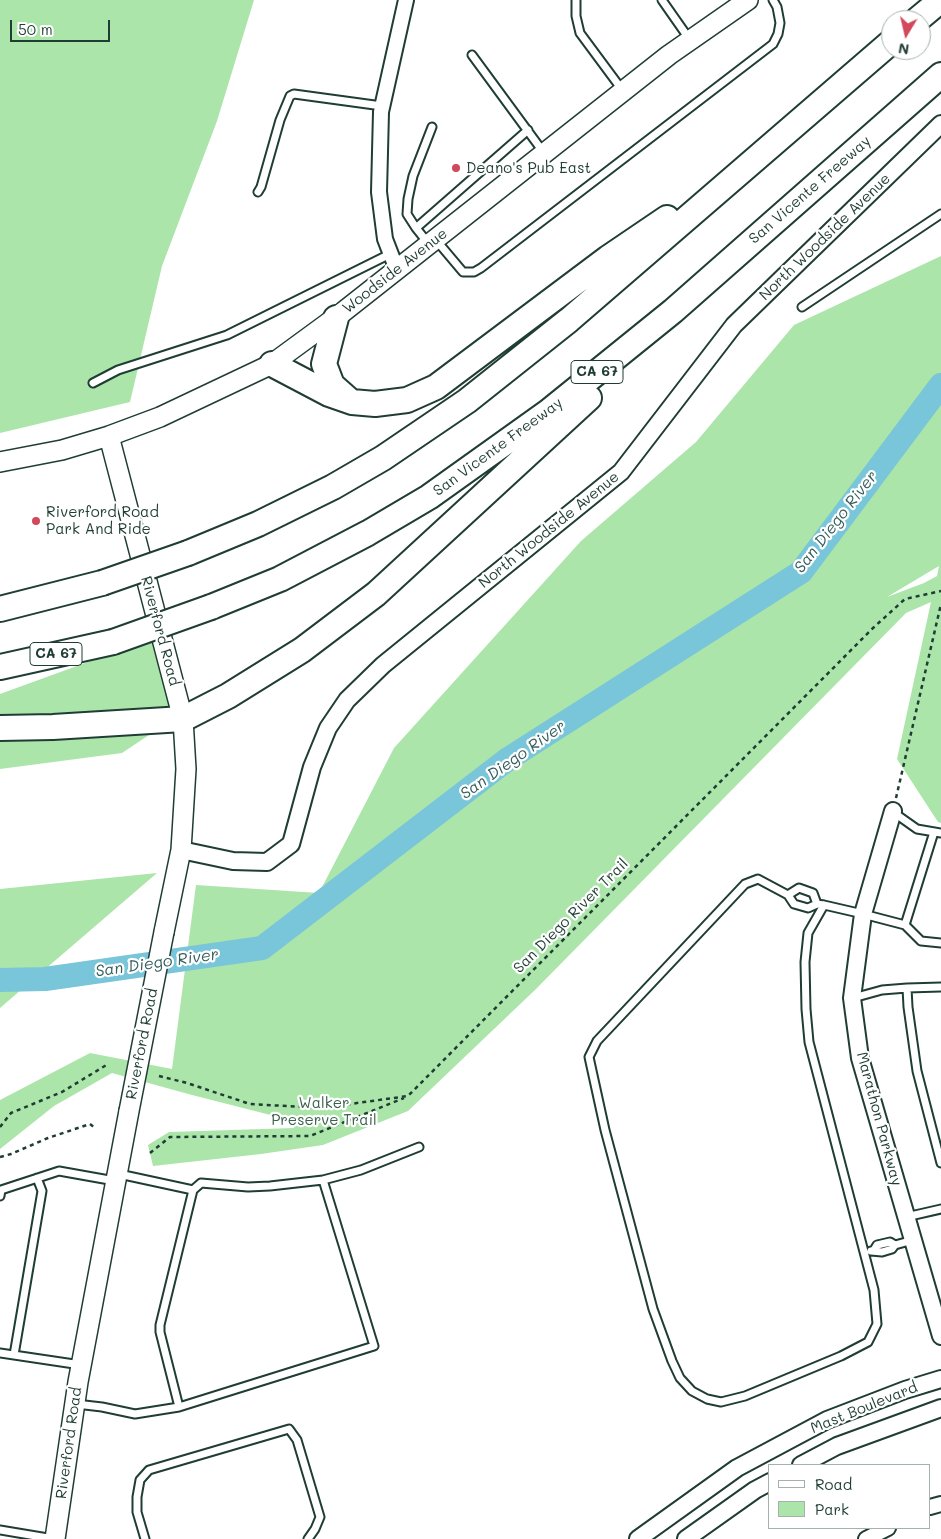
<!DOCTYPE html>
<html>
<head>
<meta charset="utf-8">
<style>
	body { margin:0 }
	#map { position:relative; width:941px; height:1539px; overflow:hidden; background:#fff; font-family:Mali,sans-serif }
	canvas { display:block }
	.legend { position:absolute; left:768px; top:1464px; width:162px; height:65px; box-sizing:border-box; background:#fff; border:1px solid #a5b1ae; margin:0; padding:6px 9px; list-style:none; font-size:15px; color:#1f3d34 }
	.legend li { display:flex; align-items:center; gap:10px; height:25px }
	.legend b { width:25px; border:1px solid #a5b1ae }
	.north { position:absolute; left:881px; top:10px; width:50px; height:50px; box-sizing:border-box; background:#fff; border:1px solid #a5b1ae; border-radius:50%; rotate:189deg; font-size:14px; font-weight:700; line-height:20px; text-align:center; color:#1f3d34 }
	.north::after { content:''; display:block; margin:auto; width:18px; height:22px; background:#d1495b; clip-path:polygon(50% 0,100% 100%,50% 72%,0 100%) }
	.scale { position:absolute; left:10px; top:20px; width:100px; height:22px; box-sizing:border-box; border:2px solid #1f3d34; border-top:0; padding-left:6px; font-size:15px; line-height:18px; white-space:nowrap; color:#1f3d34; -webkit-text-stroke:4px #fff; paint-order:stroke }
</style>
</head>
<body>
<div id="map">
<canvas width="941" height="1539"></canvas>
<ul class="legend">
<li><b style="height:6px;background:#fff"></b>Road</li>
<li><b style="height:14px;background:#ace5aa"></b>Park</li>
</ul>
<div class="north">N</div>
<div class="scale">50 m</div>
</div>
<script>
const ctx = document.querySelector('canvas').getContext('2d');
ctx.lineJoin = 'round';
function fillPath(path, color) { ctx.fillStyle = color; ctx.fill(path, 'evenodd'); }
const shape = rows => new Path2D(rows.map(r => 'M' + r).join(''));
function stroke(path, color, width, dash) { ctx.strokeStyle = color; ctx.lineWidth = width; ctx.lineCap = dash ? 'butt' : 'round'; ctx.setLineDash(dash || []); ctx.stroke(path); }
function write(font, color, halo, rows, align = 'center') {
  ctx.font = font + ' Mali,sans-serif'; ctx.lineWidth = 4.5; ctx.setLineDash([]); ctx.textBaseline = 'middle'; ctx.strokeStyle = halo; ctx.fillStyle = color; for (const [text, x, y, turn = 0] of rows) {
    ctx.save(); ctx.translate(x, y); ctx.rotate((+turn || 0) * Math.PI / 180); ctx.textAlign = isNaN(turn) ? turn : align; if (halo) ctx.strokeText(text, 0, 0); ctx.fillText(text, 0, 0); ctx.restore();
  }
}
const green = shape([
	[0,0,254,0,217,121,162,266,130,402,0,433],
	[941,256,941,823,938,822,897,759,931,602,906,613,536,989,408,1111,323,1145,261,1154,153,1166,148,1145,169,1132,294,1128,294,1121,192,1095,112,1073,54,1106,0,1149,0,1100,90,1053,172,1069,196,885,319,893,394,748,581,541,696,442,794,325],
	[939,566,937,576,924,583,887,597],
	[151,639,173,719,122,753,0,769,0,694],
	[157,873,0,1008,0,889]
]);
const river = shape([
	[0,980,45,979,262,948,508,759,801,572,941,385]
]);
const path = shape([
	[896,798,941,604],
	[159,1076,187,1083,250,1104,321,1108,408,1096,873,628,905,599,941,591],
	[0,1127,11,1113,62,1092,108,1064],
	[150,1153,170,1137,310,1136,404,1098],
	[0,1157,11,1154,48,1138,90,1124,95,1128]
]);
const service = shape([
	[576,0,576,16,580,33,623,91],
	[662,0,690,40],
	[472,55,544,153],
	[258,192,261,187,280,120,290,96,294,94,382,106],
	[416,228,407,214,408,199,413,176,432,127],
	[436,240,463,272,474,272,481,268,773,44,778,34,780,23,777,7,773,0],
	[428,243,416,228,528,130],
	[802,307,941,214],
	[93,383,118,370,227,335,390,254],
	[893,812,917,829,941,833],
	[788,895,799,888,813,893,817,904],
	[824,905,808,933,805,962,806,1009,809,1042,874,1290,877,1324,868,1342,841,1356,745,1396,721,1402,707,1399,692,1391,680,1378,672,1361,653,1309,605,1130,589,1057,597,1041,745,884,758,879,788,895,794,904,808,908,817,904,824,905,863,914,905,925,921,941,941,943],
	[905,925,934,832],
	[907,988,941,987],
	[853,998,882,990,907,988,908,1007,917,1071,941,1163],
	[323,1180,361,1170,419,1147],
	[0,1196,1,1190,59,1171,115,1181],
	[906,1217,941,1209],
	[874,1250,877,1245,890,1242,895,1245,913,1240],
	[871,1251,882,1252,892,1249,895,1245],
	[0,1353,81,1365],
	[14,1355,42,1191,37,1178],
	[76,1404,102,1407,135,1414,179,1407,160,1332,160,1325,193,1190,119,1174],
	[179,1407,374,1346,323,1180,270,1186,248,1187,201,1183,193,1190],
	[0,1530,54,1539],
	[145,1539,137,1512,137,1497,140,1480,149,1470,289,1429,297,1440,320,1517,315,1529,308,1539]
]);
const minor = shape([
	[397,270,385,239,379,192,381,112,406,0],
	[930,1507,941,1504],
	[866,1539,888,1528]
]);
const tertiary = shape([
	[893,811,863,914,852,998,860,1058,941,1336],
	[181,850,233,861,267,862,291,844,312,767,328,728,347,700,383,665,621,472,734,325,941,124],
	[801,1465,837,1446,941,1408],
	[638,1539,737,1468,827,1420,905,1390,941,1379],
	[686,1539,755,1490,770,1482]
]);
const secondary = shape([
	[109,436,183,719,186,769,181,850,164,932],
	[0,462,62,450,109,436,160,417,272,364,343,312,669,55,748,0],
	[55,1539,78,1382,129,1111]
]);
const motorway = shape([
	[917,20,941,0],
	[336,318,324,364,332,385,349,400],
	[272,364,329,394,352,402,375,404,407,400,436,387,608,258,667,218],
	[188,553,258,524,333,487,383,458,467,401,569,320,891,42],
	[211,607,280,579,368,533,429,497,548,412,673,311,941,75],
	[0,609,102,583],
	[0,667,113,642],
	[0,728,53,727,183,719,228,696,302,650,376,594,589,398]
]);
const secondaryBridge = shape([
	[129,1111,164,932]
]);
const motorwayBridge = shape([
	[102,583,188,553],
	[113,642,211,607]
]);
const markers = [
	[456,168,5,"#d1495b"],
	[36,521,5,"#d1495b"]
];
const shields = [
	[597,372,52],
	[56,654,52]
];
const shieldNames = [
	["CA 67",597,372],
	["CA 67",56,654]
];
const poiNames = [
	["Deano's Pub East",466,168],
	["Riverford Road",46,512],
	["Park And Ride",46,529]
];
const streetNames = [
	["San Vicente Freeway",810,190,-41],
	["North Woodside Avenue",825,237,-44],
	["Woodside Avenue",395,271,-38],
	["San Vicente Freeway",498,447,-36],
	["North Woodside Avenue",549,530,-39],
	["Riverford Road",160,631,75],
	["San Diego River Trail",571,916,-45],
	["Riverford Road",142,1044,-79],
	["Marathon Parkway",879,1119,75],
	["Mast Boulevard",864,1408,-22],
	["Riverford Road",69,1443,-82]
];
const parkNames = [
	["Walker",324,1103],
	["Preserve Trail",324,1120]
];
const waterNames = [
	["San Diego River",836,522,-52],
	["San Diego River",513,760,-35],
	["San Diego River",157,963,-8]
];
fillPath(green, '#ace5aa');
stroke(river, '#79c5d9', 24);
stroke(service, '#1f3d34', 11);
stroke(minor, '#1f3d34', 18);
stroke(tertiary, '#1f3d34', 20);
stroke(secondary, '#1f3d34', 22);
stroke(motorway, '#1f3d34', 28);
stroke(path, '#1f3d34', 2.5, [4, 4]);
stroke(service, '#fff', 7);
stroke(minor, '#fff', 14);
stroke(tertiary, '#fff', 16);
stroke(secondary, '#fff', 19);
stroke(motorway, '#fff', 24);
stroke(secondaryBridge, '#1f3d34', 22, []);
stroke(motorwayBridge, '#1f3d34', 28, []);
stroke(secondaryBridge, '#fff', 19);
stroke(motorwayBridge, '#fff', 24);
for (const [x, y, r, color] of markers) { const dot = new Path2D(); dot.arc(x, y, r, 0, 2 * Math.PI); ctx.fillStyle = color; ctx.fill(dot); stroke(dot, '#fff', 2); }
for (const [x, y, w] of shields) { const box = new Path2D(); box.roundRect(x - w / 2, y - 11.5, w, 23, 4); ctx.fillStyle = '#fff'; ctx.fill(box); stroke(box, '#1f3d34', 1); }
write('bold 14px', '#1f3d34', null, shieldNames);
write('15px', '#1f3d34', '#fff', poiNames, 'left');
write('15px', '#1f3d34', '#fff', streetNames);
write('15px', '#3b5f4c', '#fff', parkNames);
write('italic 16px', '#365f5d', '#fff', waterNames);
</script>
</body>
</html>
